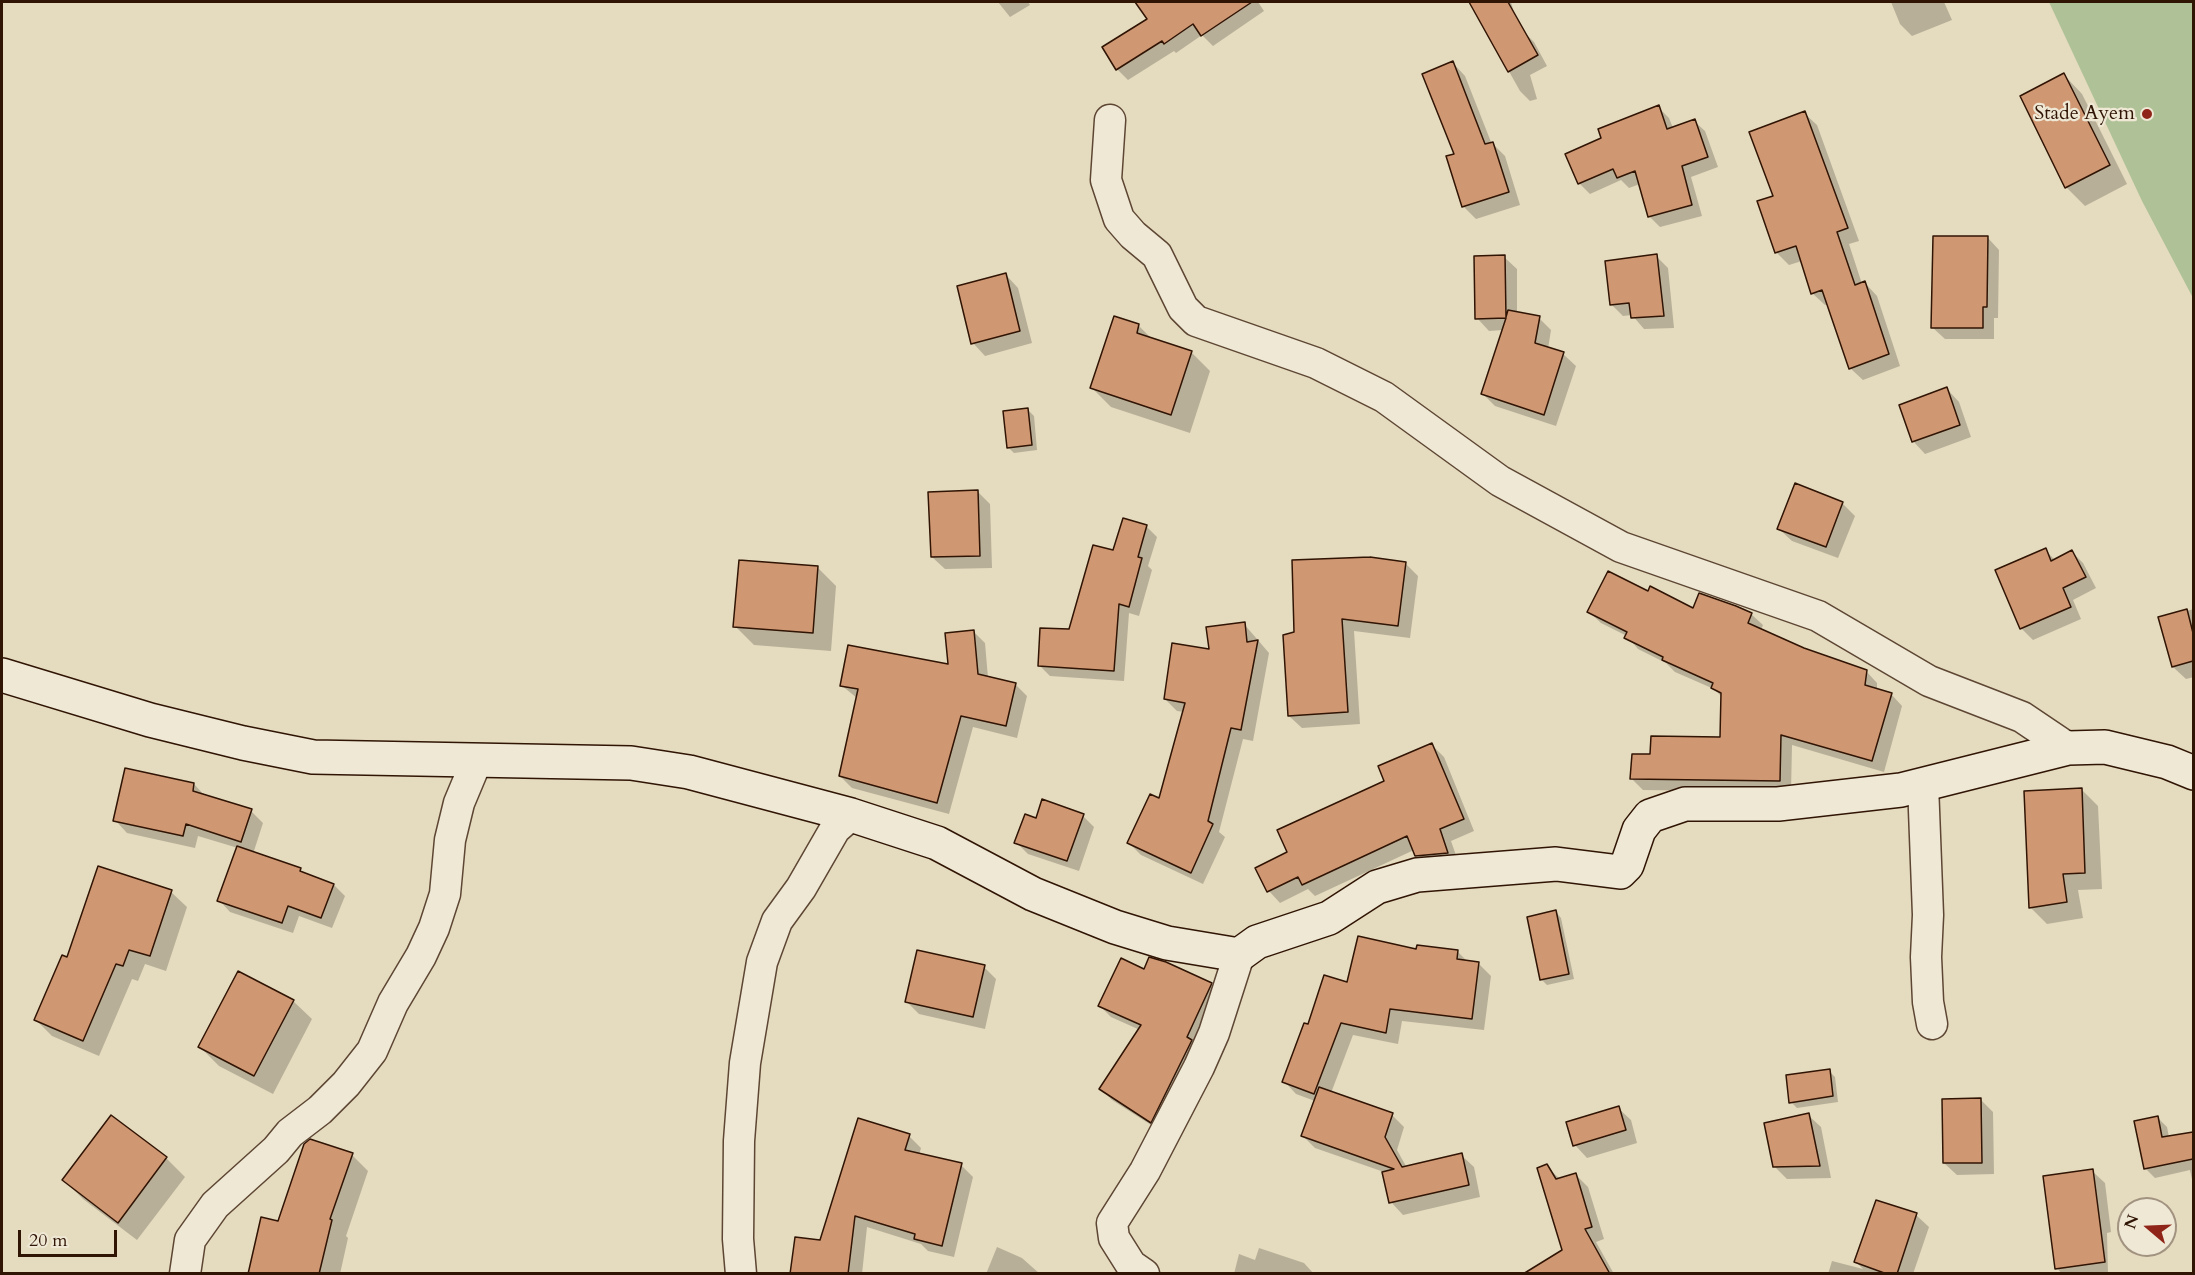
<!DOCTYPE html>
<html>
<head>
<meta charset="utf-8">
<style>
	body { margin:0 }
	#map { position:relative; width:2195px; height:1275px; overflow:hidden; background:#e5dbbf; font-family:Cardo,serif }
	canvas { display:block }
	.frame { position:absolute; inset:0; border:3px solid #301404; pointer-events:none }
	.north { position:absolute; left:2117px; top:1197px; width:60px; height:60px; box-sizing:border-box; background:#eee8d5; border:2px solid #a29381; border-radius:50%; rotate:289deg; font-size:16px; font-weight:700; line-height:24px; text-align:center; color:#301404 }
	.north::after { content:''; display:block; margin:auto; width:21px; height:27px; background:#8f2418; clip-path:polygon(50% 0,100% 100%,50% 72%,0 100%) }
	.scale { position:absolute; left:18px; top:1230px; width:99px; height:27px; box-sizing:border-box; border:3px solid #301404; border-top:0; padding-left:8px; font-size:18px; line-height:21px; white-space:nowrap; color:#301404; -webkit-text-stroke:4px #eee8d5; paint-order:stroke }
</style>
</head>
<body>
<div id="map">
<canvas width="2195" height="1275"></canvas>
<div class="frame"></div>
<div class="north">N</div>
<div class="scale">20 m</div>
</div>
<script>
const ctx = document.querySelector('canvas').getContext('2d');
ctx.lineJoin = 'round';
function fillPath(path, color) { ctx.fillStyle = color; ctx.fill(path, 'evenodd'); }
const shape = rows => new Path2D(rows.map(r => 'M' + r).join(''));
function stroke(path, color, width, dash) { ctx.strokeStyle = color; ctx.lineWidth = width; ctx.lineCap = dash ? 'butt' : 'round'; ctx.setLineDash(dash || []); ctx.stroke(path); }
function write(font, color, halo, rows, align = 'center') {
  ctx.font = font + ' Cardo,serif'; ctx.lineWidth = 4.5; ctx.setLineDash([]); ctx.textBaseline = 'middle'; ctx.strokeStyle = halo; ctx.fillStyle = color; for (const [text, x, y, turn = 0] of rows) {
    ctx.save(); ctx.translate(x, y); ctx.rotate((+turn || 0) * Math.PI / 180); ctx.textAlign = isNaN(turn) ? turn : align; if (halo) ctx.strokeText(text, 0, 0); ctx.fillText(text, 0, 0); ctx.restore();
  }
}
const green = shape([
	[2049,2,2193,2,2193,298,2142,201]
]);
const shadow = shape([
	[998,2,1028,2,1030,5,1010,17],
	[1143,2,1258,2,1264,11,1213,46,1202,35,1176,53,1174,51,1128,80,1117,69,1149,19,1139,4],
	[1470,2,1511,2,1520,34,1524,32,1534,42,1547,66,1530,75,1537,99,1530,101,1520,91],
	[1891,2,1944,2,1952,20,1912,36,1900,24],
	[1453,63,1465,76,1491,142,1505,156,1520,205,1476,219,1463,206,1456,155],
	[2064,75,2082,94,2127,184,2085,206,2066,187],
	[1658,107,1669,118,1673,128,1694,121,1705,131,1718,167,1691,177,1702,216,1660,227,1649,216,1640,184,1629,188,1621,180,1590,194,1579,183,1603,139],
	[1804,113,1817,125,1859,241,1849,244,1862,284,1865,283,1877,296,1900,366,1863,380,1850,368,1829,304,1825,305,1812,293,1802,261,1789,265,1777,253,1759,202,1775,197],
	[1988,238,1999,250,1998,318,1994,318,1994,339,1945,339,1933,328],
	[1656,256,1668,268,1674,328,1644,329,1632,315,1623,316,1611,304],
	[1504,257,1517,269,1517,313,1539,318,1551,330,1548,349,1563,354,1576,366,1556,426,1495,406,1483,394,1503,330,1489,331,1477,318],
	[1006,275,1018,288,1032,343,985,356,973,343],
	[1138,325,1153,340,1191,352,1210,371,1190,433,1111,407,1092,388],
	[1947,389,1959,402,1971,437,1925,454,1913,441],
	[1028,410,1034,416,1037,450,1014,453,1008,447],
	[978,492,990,504,992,568,945,569,932,557],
	[1842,503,1855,516,1838,558,1792,541,1779,529],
	[1146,526,1157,537,1148,566,1152,570,1139,616,1129,613,1124,681,1050,676,1040,666,1070,631,1114,552],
	[2045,550,2056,561,2072,552,2083,563,2096,588,2073,600,2081,619,2033,640,2021,628],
	[1406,564,1418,576,1410,638,1354,631,1360,724,1302,728,1289,716,1296,634],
	[818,568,836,586,831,651,754,645,735,626],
	[1649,593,1693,610,1751,614,1763,625,1761,630,1803,650,1866,671,1877,683,1877,690,1891,694,1902,706,1884,772,1792,745,1791,792,1643,790,1632,779,1652,756,1721,739,1722,697,1714,689,1675,672,1666,663,1638,649,1627,636,1601,623,1589,612],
	[2194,609,2194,677,2186,679,2173,667,2160,618],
	[1244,624,1269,653,1253,741,1243,739,1219,832,1225,837,1203,884,1141,855,1129,843,1160,800,1184,712,1177,711,1165,699,1211,651],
	[973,631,985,643,988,678,1015,684,1027,696,1017,738,973,727,949,814,852,788,840,776,857,698,841,685,950,666],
	[1432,745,1444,757,1474,831,1451,841,1459,864,1428,868,1414,850,1315,896,1308,889,1280,903,1269,891,1289,852],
	[194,784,205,796,251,811,263,823,253,854,334,885,345,896,332,928,299,916,293,933,230,912,219,900,238,848,198,836,195,848,127,833,115,820],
	[2081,789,2098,806,2102,889,2078,890,2083,918,2047,924,2030,907],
	[1083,816,1094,827,1079,871,1028,854,1016,842,1037,820],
	[171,892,187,907,166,971,145,964,138,981,132,979,99,1056,52,1036,36,1020,68,959],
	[1556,912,1561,918,1574,979,1547,985,1541,979],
	[1418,951,1457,951,1468,962,1478,963,1491,976,1484,1030,1402,1021,1398,1044,1353,1035,1331,1093,1392,1115,1404,1127,1397,1150,1407,1168,1461,1155,1474,1167,1480,1197,1403,1215,1391,1202,1384,1172,1315,1148,1303,1136,1315,1101,1296,1094,1284,1081,1308,1026,1348,984],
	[984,967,996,979,985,1029,919,1014,906,1001],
	[1144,971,1211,984,1222,996,1162,1132,1112,1100,1101,1089,1140,1030,1111,1017,1100,1006],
	[293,1001,312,1019,273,1094,219,1066,200,1047],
	[1829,1071,1835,1077,1838,1102,1797,1108,1791,1102],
	[1981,1100,1993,1112,1994,1174,1957,1175,1944,1163],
	[1618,1108,1631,1120,1637,1143,1587,1158,1575,1145],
	[1808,1115,1821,1127,1831,1178,1787,1179,1774,1166],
	[111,1117,166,1158,185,1177,137,1240,83,1199,64,1180],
	[2157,1117,2167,1127,2169,1137,2194,1133,2194,1189,2190,1170,2155,1178,2145,1168],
	[909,1136,921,1148,919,1155,961,1165,973,1177,954,1257,928,1251,921,1244,867,1227,862,1274,791,1274,821,1242],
	[352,1155,368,1171,346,1236,348,1238,340,1274,249,1273,279,1223],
	[1546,1166,1560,1179,1575,1174,1588,1187,1604,1239,1596,1242,1614,1274,1540,1274,1564,1251],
	[2092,1171,2105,1183,2111,1232,2107,1233,2108,1274,2062,1274,2057,1268],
	[1877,1201,1916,1215,1929,1227,1913,1274,1828,1274,1832,1261,1863,1269,1856,1262],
	[997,1247,1022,1258,1040,1274,986,1274],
	[1259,1248,1304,1263,1314,1274,1234,1274,1239,1254,1255,1260]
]);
const building = shape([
	[1135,2,1252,2,1201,36,1193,24,1164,44,1162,41,1116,70,1102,47,1147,19,1135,2],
	[1469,2,1508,2,1538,55,1508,72,1469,2],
	[1453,61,1485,144,1493,142,1509,192,1462,207,1446,156,1454,154,1422,74,1453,61],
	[2064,73,2110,165,2065,188,2020,96,2064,73],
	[1659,105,1667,129,1695,119,1708,157,1682,166,1692,205,1648,217,1635,171,1617,178,1613,169,1578,184,1565,154,1601,138,1598,129,1659,105],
	[1805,111,1848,228,1837,232,1855,285,1865,281,1889,354,1849,369,1822,290,1811,294,1796,246,1775,253,1757,201,1773,196,1749,132,1805,111],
	[1933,236,1988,236,1987,307,1983,307,1983,328,1931,328,1933,236],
	[1657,254,1664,316,1631,318,1629,303,1610,305,1605,261,1657,254],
	[1505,255,1506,317,1508,310,1540,316,1535,343,1564,352,1544,415,1481,394,1506,318,1475,319,1474,256,1505,255],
	[1006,273,1020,331,971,344,957,286,1006,273],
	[1114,316,1139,324,1137,333,1192,351,1171,415,1090,388,1114,316],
	[1947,387,1960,425,1912,442,1899,405,1947,387],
	[1028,408,1032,445,1007,448,1003,411,1028,408],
	[1795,483,1843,502,1826,547,1777,529,1795,483],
	[978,490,980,556,931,557,928,492,978,490],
	[1123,518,1147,525,1138,557,1142,558,1129,607,1119,604,1114,671,1038,666,1040,628,1069,629,1093,545,1113,550,1123,518],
	[2046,548,2051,561,2072,550,2086,577,2063,588,2071,607,2020,629,1995,570,2046,548],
	[1370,557,1406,562,1398,626,1342,619,1348,712,1288,716,1283,635,1294,632,1292,560,1370,557],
	[739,560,818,566,813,633,733,627,739,560],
	[1608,571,1648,591,1650,586,1693,608,1699,593,1736,606,1752,613,1748,623,1804,648,1867,670,1865,685,1892,693,1872,761,1781,735,1780,781,1630,779,1632,754,1650,754,1651,736,1720,737,1721,693,1711,688,1713,683,1662,660,1663,657,1624,638,1627,632,1587,612,1608,571],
	[2187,609,2193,633,2193,661,2172,667,2158,617,2187,609],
	[1245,622,1247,642,1258,640,1241,730,1231,728,1208,821,1213,824,1191,873,1127,843,1150,794,1159,798,1185,703,1164,699,1172,643,1209,649,1206,627,1245,622],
	[974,630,978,674,1016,683,1006,726,961,716,937,803,839,776,858,689,840,686,848,645,948,664,945,633,974,630],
	[1432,743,1464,819,1440,829,1448,853,1415,856,1407,836,1302,885,1298,877,1267,892,1255,868,1287,852,1277,830,1384,781,1378,766,1432,743],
	[125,768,194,783,193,791,252,809,241,842,186,824,183,836,113,821,125,768],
	[2082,788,2085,873,2063,874,2067,902,2029,908,2024,791,2082,788],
	[1042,799,1084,814,1067,861,1014,843,1025,814,1036,818,1042,799],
	[237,846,301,868,300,871,334,884,321,918,288,906,282,923,217,901,237,846],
	[98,866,172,890,150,956,129,950,123,966,116,964,83,1041,34,1020,62,955,67,957,98,866],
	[1556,910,1569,974,1540,980,1527,917,1556,910],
	[1358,936,1416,949,1417,945,1458,950,1457,959,1479,962,1472,1019,1390,1009,1386,1033,1341,1023,1314,1094,1282,1082,1304,1023,1308,1024,1324,975,1347,982,1358,936],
	[917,950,985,965,973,1017,905,1002,917,950],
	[1149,957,1166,962,1212,983,1187,1037,1192,1040,1151,1123,1099,1089,1141,1025,1098,1006,1121,958,1144,969,1149,957],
	[238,971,294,1000,254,1076,198,1047,238,971],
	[1830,1069,1833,1096,1789,1103,1786,1075,1830,1069],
	[1319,1087,1393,1113,1385,1137,1402,1167,1462,1153,1469,1185,1389,1203,1382,1172,1394,1169,1301,1136,1319,1087],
	[1981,1098,1982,1163,1943,1163,1942,1099,1981,1098],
	[1619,1106,1626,1130,1573,1146,1566,1122,1619,1106],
	[1809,1113,1820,1166,1773,1167,1764,1123,1809,1113],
	[111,1115,167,1157,118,1223,62,1180,111,1115],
	[2158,1116,2162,1137,2193,1132,2193,1159,2144,1169,2134,1121,2158,1116],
	[858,1118,910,1134,905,1150,962,1163,942,1246,914,1239,915,1234,855,1216,848,1274,790,1274,795,1237,820,1240,858,1118],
	[310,1139,353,1153,330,1219,332,1220,319,1274,248,1274,261,1217,278,1221,304,1144,310,1139],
	[1547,1164,1556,1179,1576,1173,1592,1227,1585,1229,1610,1274,1523,1274,1562,1250,1537,1168,1547,1164],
	[2093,1169,2105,1262,2055,1269,2043,1176,2093,1169],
	[1876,1200,1917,1213,1897,1274,1887,1274,1854,1262,1876,1200]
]);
const street = shape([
	[1110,120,1106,180,1119,219,1133,235,1157,255,1183,308,1196,321,1316,363,1384,397,1500,481,1621,547,1818,616,1929,681,2022,717,2068,748],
	[1923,784,1928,915,1926,957,1928,1002,1932,1024],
	[185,1274,190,1240,215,1205,276,1150,290,1133,320,1110,346,1084,372,1051,393,1003,421,956,434,928,445,894,450,840,459,803,477,760],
	[741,1274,738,1239,739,1141,745,1063,762,962,777,921,801,888,835,829,851,815],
	[1144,1274,1131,1265,1114,1238,1112,1223,1145,1171,1199,1067,1214,1033,1239,955]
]);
const secondary = shape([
	[2,675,150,720,243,743,313,757,631,763,689,772,851,815,937,843,1033,894,1115,927,1167,943,1239,955,1257,942,1329,918,1377,887,1417,875,1556,864,1620,872,1627,865,1639,830,1650,816,1685,804,1778,804,1901,790,2068,748,2105,747,2167,762,2194,773]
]);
const markers = [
	[2147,114,6,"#8f2418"]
];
const poiNames = [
	["Stade Ayem",2135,114]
];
fillPath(green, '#afc196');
fillPath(shadow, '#0003');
fillPath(building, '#d09773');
stroke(building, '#301404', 1.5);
stroke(street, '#5d4633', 33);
stroke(secondary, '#301404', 36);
stroke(street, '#eee8d5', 30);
stroke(secondary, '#eee8d5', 33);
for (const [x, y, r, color] of markers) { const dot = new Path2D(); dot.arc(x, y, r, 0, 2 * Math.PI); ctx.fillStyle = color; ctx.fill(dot); stroke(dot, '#eee8d5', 2); }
write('20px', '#301404', '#eee8d5', poiNames, 'right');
</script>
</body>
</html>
